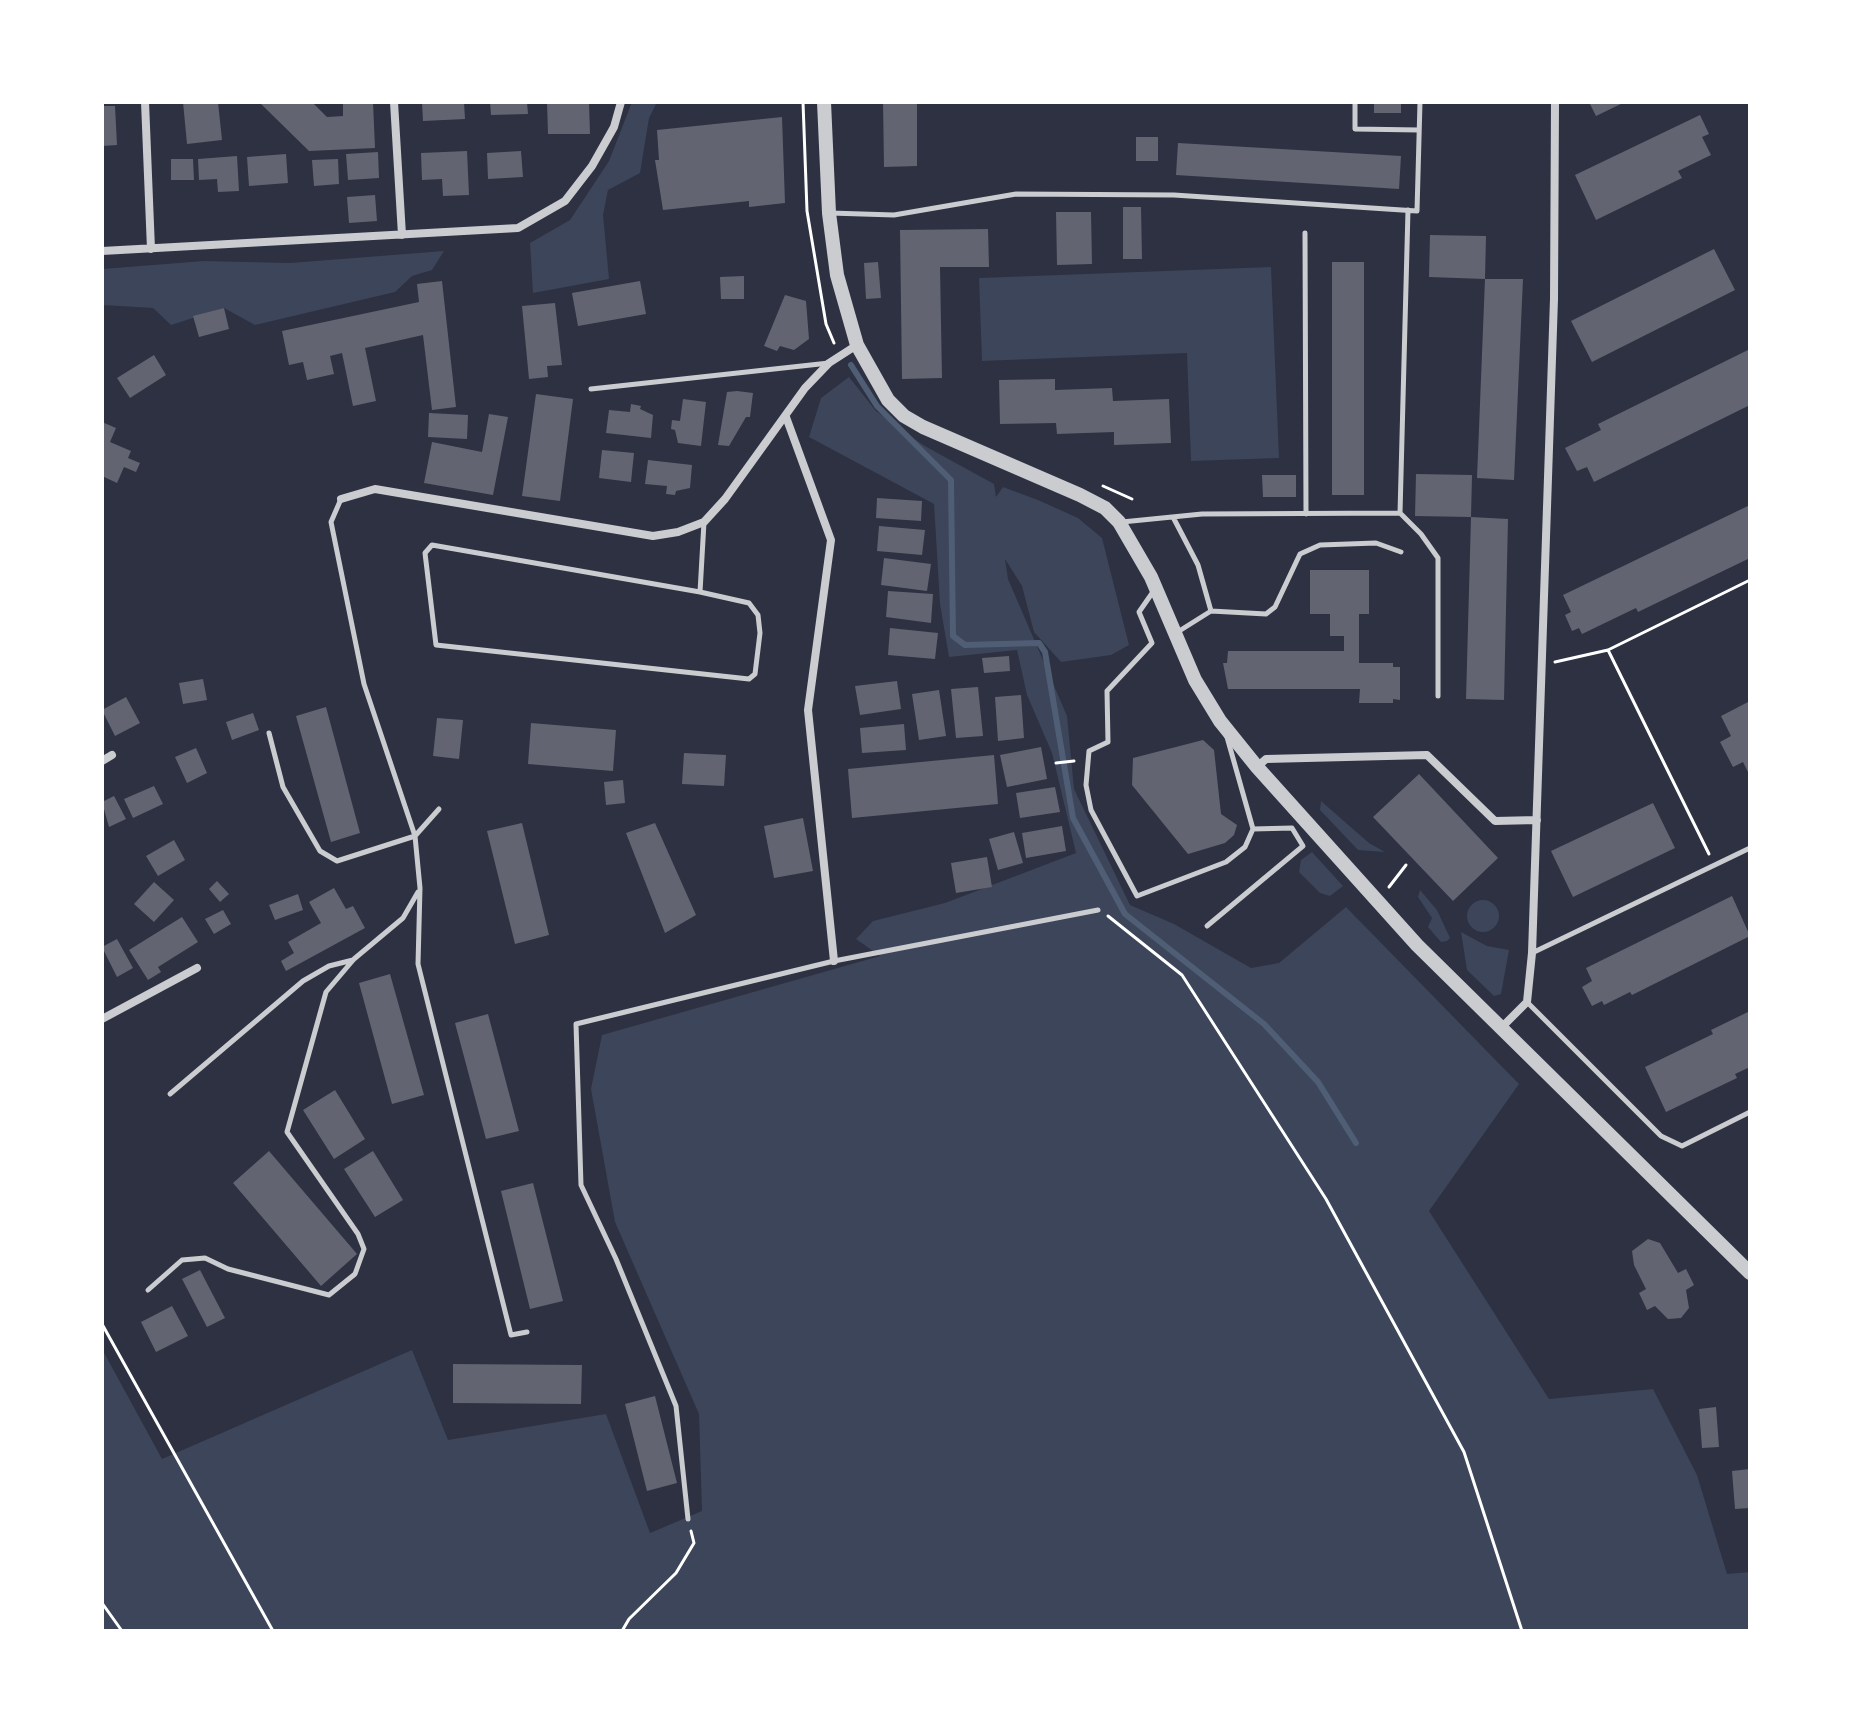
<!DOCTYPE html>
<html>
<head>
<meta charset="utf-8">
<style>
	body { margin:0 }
	#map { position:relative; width:1852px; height:1733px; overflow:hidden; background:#2d3142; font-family:Ubuntu,sans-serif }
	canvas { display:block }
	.frame { position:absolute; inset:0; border:104px solid #fff; pointer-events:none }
</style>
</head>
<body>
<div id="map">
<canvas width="1852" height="1733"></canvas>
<div class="frame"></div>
</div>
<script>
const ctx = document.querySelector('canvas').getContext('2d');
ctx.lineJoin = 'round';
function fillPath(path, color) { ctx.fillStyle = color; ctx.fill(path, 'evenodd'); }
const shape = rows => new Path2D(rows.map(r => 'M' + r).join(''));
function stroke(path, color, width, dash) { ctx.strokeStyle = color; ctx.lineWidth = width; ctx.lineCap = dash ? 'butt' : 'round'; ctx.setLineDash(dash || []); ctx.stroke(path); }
const green = shape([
	[632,102,657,102,649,118,640,173,608,190,603,215,609,279,533,293,530,243,570,220,609,161],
	[444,251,432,270,412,276,395,292,255,325,224,308,171,325,153,308,102,305,102,269,204,261,290,263],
	[1271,267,1279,458,1191,461,1187,353,982,361,979,278],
	[849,377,876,411,923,445,994,484,996,497,1003,487,1038,500,1078,518,1102,538,1129,645,1111,655,1061,662,1034,632,1022,586,1005,559,1008,579,1067,716,1074,789,1130,905,1174,924,1251,968,1279,963,1346,907,1519,1084,1429,1211,1549,1399,1653,1389,1697,1475,1727,1574,1750,1572,1750,1631,102,1631,102,1349,162,1459,412,1350,448,1440,606,1414,650,1533,702,1511,699,1414,615,1222,591,1089,602,1035,880,956,856,939,873,921,945,903,1076,853,1052,753,1027,695,1017,650,949,657,940,604,934,504,809,437,821,398],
	[1321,801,1369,843,1385,852,1358,850,1320,810],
	[1312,852,1343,886,1330,896,1320,893,1299,872,1301,860],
	[1420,890,1437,910,1450,938,1447,941,1441,942,1428,927,1432,918,1418,897],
	'1467 916a16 16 0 1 1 32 0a16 16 0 1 1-32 0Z',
	[1461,932,1487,946,1509,950,1501,994,1494,996,1467,970]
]);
const stream = shape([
	[851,365,877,406,951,480,953,636,965,645,1039,643,1045,652,1073,818,1125,914,1264,1024,1318,1082,1356,1143]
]);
const building = shape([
	[183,102,218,102,222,140,187,144],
	[259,102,312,102,327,117,343,116,343,102,373,102,375,148,309,151],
	[422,102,464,102,465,119,423,121],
	[490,102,527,102,528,114,491,115],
	[547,102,589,102,590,134,548,134],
	[883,102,917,102,917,166,884,167],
	[1374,102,1401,102,1401,113,1374,113],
	[1589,102,1625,102,1596,116],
	[102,106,115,106,117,145,102,146],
	[1700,115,1709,134,1702,137,1711,155,1678,171,1682,178,1596,220,1575,175],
	[782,117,785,203,749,207,749,201,663,210,655,160,659,160,657,130],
	[1136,137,1158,137,1158,161,1136,161],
	[1178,143,1401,156,1399,189,1176,175],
	[467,151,469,195,443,196,442,179,422,180,421,153],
	[521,151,523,177,488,179,487,153],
	[378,152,379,178,348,180,346,154],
	[286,154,288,183,249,186,247,157],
	[237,156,239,191,218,192,217,179,199,180,198,159],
	[171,159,193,159,194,180,171,180],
	[338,159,339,184,314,186,312,160],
	[375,195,377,221,349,223,347,197],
	[1123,207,1141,207,1142,259,1123,259],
	[1056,212,1091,212,1092,264,1057,265],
	[988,229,989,267,940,267,942,378,902,379,900,230],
	[1430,235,1486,236,1485,279,1523,279,1514,480,1477,478,1485,279,1429,277],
	[1714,249,1735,290,1592,362,1571,321],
	[878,262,881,298,866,299,864,263],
	[1332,262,1364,262,1364,495,1332,495],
	[744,276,744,299,721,299,720,277],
	[442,281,456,407,432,410,423,335,365,348,376,401,353,406,342,353,330,356,334,374,307,380,303,362,289,365,282,331,419,302,417,284],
	[640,281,646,314,578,326,572,293],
	[785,295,806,301,809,339,794,350,780,346,777,351,764,346],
	[555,303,562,365,547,366,548,377,529,379,522,306],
	[224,308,229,329,199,337,193,316],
	[1750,349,1750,405,1594,482,1587,467,1577,471,1565,448,1601,430,1598,424],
	[154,355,166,375,130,398,117,378],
	[1055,379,1055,390,1112,388,1113,401,1169,399,1171,443,1114,445,1114,432,1057,434,1056,423,1000,424,999,380],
	[737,391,753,393,750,417,746,417,729,446,718,445,727,392],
	[536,394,573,399,560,501,522,496],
	[683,399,706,402,701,446,678,443,675,430,671,429,672,420,680,421],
	[631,404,641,406,640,409,653,415,651,438,606,433,609,410,630,412],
	[429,413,468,415,467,439,428,437],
	[489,414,508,417,493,495,424,483,432,442,482,452],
	[102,422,116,428,110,442,131,451,128,458,140,463,136,472,124,467,117,483,102,476],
	[602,450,634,453,631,482,599,478],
	[648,460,692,465,690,488,676,491,675,495,666,494,667,486,645,484],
	[1416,474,1472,475,1471,517,1508,519,1504,700,1466,699,1471,517,1415,516],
	[1262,475,1296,475,1296,497,1263,497],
	[877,498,922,501,921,521,876,518],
	[1750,505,1750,558,1638,612,1636,608,1582,634,1579,628,1572,631,1565,615,1571,612,1563,595],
	[879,526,925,530,922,555,877,551],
	[884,558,931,564,927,591,881,585],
	[1310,570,1369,570,1369,614,1359,614,1359,663,1393,663,1393,667,1400,667,1400,700,1393,699,1393,703,1359,703,1360,689,1228,689,1223,663,1227,663,1228,651,1344,651,1344,636,1330,636,1330,614,1310,614],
	[888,591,933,594,931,623,886,617],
	[890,628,938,633,935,659,888,655],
	[1009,656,1010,671,984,673,982,658],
	[203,679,207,700,183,704,179,683],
	[897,681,901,709,860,715,855,686],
	[978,687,983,736,956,738,951,689],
	[939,690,946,736,919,740,912,694],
	[1021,695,1024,738,998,741,995,697],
	[126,697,140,723,115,736,102,710],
	[1750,701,1750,776,1743,762,1733,767,1720,742,1731,736,1721,716],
	[326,707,360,833,331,842,296,716],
	[253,713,259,730,232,740,226,722],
	[437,718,463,720,459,759,433,756],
	[531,723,616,730,613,771,528,764],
	[904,724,906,750,862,753,860,728],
	[1203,740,1214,750,1221,814,1237,825,1234,835,1225,843,1188,854,1132,785,1133,758],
	[1041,747,1047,779,1007,787,1000,755],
	[196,748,207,773,187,783,175,757],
	[684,753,726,755,724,786,682,784],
	[994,755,998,804,852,818,848,769],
	[1419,774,1498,858,1453,901,1373,817],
	[623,780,625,803,606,805,604,782],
	[154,786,163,804,133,818,124,799],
	[1055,787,1060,812,1020,818,1016,793],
	[114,796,126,819,109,827,102,802],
	[1653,803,1675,848,1573,897,1551,851],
	[803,818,813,871,774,878,764,826],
	[522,823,549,935,515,944,487,831],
	[655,823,696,915,665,933,626,833],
	[1062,826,1066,851,1026,858,1022,833],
	[1014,832,1023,863,998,870,989,839],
	[174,840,185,860,158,876,146,856],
	[987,857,992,887,956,893,951,863],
	[217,881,229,894,220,902,209,889],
	[154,882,174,900,154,922,134,904],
	[334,888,346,909,353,906,365,928,286,971,281,961,294,953,288,942,321,923,309,902],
	[298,894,303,910,275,920,269,905],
	[1732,896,1750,936,1632,995,1630,992,1604,1005,1602,1001,1592,1006,1582,987,1592,981,1586,968],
	[223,910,231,924,214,934,205,919],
	[182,917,198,942,158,967,161,972,148,980,129,950],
	[117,939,133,968,117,977,102,947],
	[390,974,424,1095,392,1104,359,983],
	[1750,1011,1750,1067,1735,1074,1737,1078,1666,1112,1645,1067,1713,1034,1711,1030],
	[488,1014,519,1131,486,1139,455,1023],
	[335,1090,365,1139,334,1159,303,1110],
	[269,1151,357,1254,321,1286,233,1183],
	[373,1151,403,1200,375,1217,344,1169],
	[533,1183,563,1301,530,1309,501,1191],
	[1648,1239,1660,1243,1678,1273,1686,1269,1694,1285,1686,1290,1689,1308,1681,1318,1668,1319,1655,1306,1647,1310,1639,1293,1646,1289,1634,1265,1632,1251],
	[200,1270,225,1318,207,1327,182,1279],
	[172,1306,188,1336,156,1352,141,1322],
	[453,1364,582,1365,581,1404,453,1403],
	[655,1396,677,1483,647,1491,625,1404],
	[1716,1407,1719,1447,1702,1448,1699,1409],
	[1750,1469,1750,1508,1735,1509,1732,1471]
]);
const path = shape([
	[803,102,807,211,826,324,834,343],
	[1103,486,1132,499],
	[1608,650,1709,854],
	[1555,662,1608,650,1750,580],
	[1056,763,1074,761],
	[1389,887,1406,865],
	[1108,916,1182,975,1326,1199,1464,1452,1522,1631],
	[102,1324,273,1631],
	[102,1603,122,1631],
	[622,1631,629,1619,676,1573,694,1543,691,1531]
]);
const service = shape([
	[1355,102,1355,129,1419,130],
	[830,213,894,215,1016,194,1174,195,1417,211,1420,102],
	[1305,233,1306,514],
	[591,389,829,363],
	[341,499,331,522,364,684,415,836,420,888,418,964,511,1335,527,1332],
	[1400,513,1408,210],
	[1173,517,1198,565,1211,611],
	[1122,522,1202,514,1400,513,1421,534,1438,558,1438,696],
	[1155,589,1139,612,1152,643,1107,691,1108,742,1089,751,1086,785,1091,810,1137,896,1226,862,1245,847,1253,829,1227,737],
	[700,592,432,545,425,553,436,645,749,679,755,674,760,633,758,615,749,603,700,592,704,522],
	[1176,633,1211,611,1266,614,1275,607,1300,554,1320,545,1376,543,1401,552],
	[269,733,283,787,320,851,337,861,415,836,439,809],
	[1207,926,1303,846,1292,828,1253,829],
	[1532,953,1750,848],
	[1527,1002,1661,1136,1682,1146,1750,1112],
	[170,1094,303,981,329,966,353,960],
	[148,1290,182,1260,205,1258,228,1269,329,1295,355,1274,364,1249,358,1234,287,1132,326,992,354,959,403,918,418,892],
	[688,1519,676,1406,616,1259,581,1185,576,1024,834,961,1098,910]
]);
const minor = shape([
	[145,102,151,249],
	[394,102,402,235],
	[102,251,518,228,565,201,592,166,614,127,621,102],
	[786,417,831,540,808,710,834,961],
	[341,499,375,489,653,536,678,532,704,522,725,499,805,388,829,363,857,345],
	[102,761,112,755],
	[1257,767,1266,759,1427,755,1495,821,1537,820],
	[102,1019,197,968],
	[1503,1026,1527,1002,1532,953,1554,299,1555,102]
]);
const tertiary = shape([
	[824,102,829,213,837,275,857,345,888,400,904,416,923,427,1080,495,1105,508,1119,522,1151,577,1195,680,1220,721,1257,767,1417,945,1750,1273]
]);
fillPath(green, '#3c4559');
stroke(stream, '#4f5d75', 6);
fillPath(building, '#626471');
stroke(path, '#fff', 3);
stroke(service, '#caccd0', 5);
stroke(minor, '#caccd0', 8);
stroke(tertiary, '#caccd0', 14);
</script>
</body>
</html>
